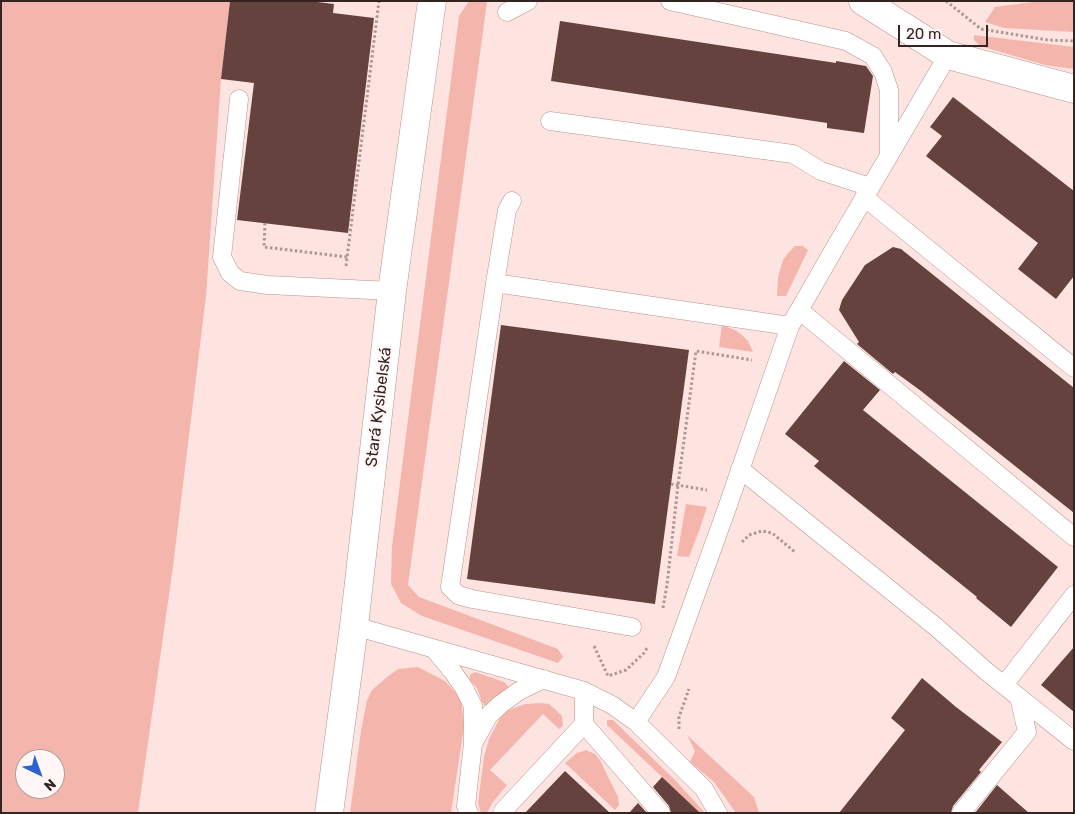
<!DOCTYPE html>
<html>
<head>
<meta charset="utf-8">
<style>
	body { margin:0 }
	#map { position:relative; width:1075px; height:814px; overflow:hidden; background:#fee4e0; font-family:Rubik,sans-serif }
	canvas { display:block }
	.frame { position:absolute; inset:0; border:2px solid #342421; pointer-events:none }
	.north { position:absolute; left:15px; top:749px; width:50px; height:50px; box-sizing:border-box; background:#fff6f5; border:1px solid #aea2a0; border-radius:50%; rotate:138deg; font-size:14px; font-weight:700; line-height:20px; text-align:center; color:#342421 }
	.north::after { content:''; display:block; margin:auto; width:18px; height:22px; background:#2964d2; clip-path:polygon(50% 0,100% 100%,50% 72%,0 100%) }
	.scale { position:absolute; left:898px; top:25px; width:90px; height:22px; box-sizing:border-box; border:2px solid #342421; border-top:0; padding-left:6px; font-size:15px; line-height:18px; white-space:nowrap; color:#342421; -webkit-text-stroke:4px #fff6f5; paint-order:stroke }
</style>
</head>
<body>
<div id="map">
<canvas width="1075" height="814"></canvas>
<div class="frame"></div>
<div class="north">N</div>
<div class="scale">20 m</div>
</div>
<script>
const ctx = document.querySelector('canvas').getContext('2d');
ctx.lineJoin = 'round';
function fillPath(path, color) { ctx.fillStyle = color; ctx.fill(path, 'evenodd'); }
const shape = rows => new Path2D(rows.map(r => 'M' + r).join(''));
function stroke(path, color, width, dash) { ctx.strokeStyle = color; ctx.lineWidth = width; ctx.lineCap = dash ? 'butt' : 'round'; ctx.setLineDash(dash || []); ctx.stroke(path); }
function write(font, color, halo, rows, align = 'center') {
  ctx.font = font + ' Rubik,sans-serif'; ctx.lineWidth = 5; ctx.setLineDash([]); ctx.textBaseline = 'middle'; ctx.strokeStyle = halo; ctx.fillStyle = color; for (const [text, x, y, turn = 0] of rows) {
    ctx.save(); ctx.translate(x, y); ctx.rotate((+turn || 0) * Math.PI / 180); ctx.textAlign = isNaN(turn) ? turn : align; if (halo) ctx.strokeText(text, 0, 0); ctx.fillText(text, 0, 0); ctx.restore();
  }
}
const green = shape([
	[1,1,230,1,221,79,206,296,173,567,138,813,1,813],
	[25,759,55,759,55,789,25,789],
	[469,1,488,1,487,2,408,585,419,597,558,649,563,657,558,663,422,616,401,603,391,584,392,546,459,16],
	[1040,1,1074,1,1074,32,1004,28,985,22,995,7],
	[974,35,1074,47,1074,69,1045,65,980,46,974,40],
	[795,246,803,246,808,250,786,296,777,296,778,277,783,260,789,252],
	[722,325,735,330,742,335,748,341,753,352,719,347],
	[686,504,707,507,699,531,689,557,677,556],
	[418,667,445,681,461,699,464,726,451,813,350,813,361,731,367,700,372,690,387,677,398,669],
	[475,672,504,682,508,686,507,693,487,705,484,705,482,702,477,688,470,680,470,675],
	[540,703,549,704,555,709,562,716,563,726,559,729,543,714,490,770,507,785,493,802,487,813,481,813,478,803,484,757,489,739,500,718,506,711,525,704],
	[607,720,613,720,675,780,705,813,696,813,662,777,607,725],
	[687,735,754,797,759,813,736,813,714,782,690,762,695,751],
	[586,750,595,754,600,760,618,797,619,805,615,810,565,763,577,753]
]);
const building = shape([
	[230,1,309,1,334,4,333,13,374,18,348,233,237,220,254,83,221,79],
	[560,21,836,63,836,61,866,66,873,76,864,133,827,128,827,123,551,81],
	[953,97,1074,191,1074,276,1056,299,1018,269,1038,243,926,156,942,136,930,127],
	[893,247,901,249,1074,388,1074,513,921,391,895,372,893,374,857,344,859,342,839,310,842,300,865,265],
	[501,325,689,350,655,604,467,579],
	[844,361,880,390,863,410,1058,567,1011,627,976,598,977,597,814,466,819,461,785,434],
	[1074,647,1074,712,1041,685],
	[922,678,956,707,1002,742,979,770,981,772,953,806,951,813,839,813,905,730,891,718],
	[565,771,610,813,525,813],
	[662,777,700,813,671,813,669,806,653,787],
	[997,785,1029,813,975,813],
	[638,803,647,813,629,813]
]);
const path = shape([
	[946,1,981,29,1048,40,1074,41],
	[265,223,264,247,347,257],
	[346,266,379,1],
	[671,484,707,490],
	[742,542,749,535,762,531,772,533,795,552],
	[663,608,667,585,678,485,696,351,752,360],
	[594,646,608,676,626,670,644,653,647,648],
	[679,729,679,717,689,689]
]);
const service = shape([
	[670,1,846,41,873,56,883,72,889,90,889,154],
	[507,12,528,1],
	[239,99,222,257,230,273,240,281,268,285,392,291],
	[550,121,793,154,821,171,870,187],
	[864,197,1074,368],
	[512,201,507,210,495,283,450,587,458,595,472,599,632,627],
	[495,283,790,326],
	[799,310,1074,537],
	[740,469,936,627,986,671,1074,741],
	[354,626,584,691,612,705,636,722,704,789,718,813],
	[433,648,453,672,464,688,473,706,473,743,466,806,469,813],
	[1004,685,1074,595],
	[584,691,584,724,661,813],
	[636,722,666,677,727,508,790,326,836,246,948,55],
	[474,742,489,715,501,704,519,691,544,679],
	[503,813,503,811,584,724],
	[961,813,1027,732,1019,697]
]);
const minor = shape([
	[863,1,948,55,1074,89],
	[329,813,354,626,392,291,432,1]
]);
const streetNames = [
	["Stará Kysibelská",379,407,-83]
];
fillPath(green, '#f4b6ac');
fillPath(building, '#65423d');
stroke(service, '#b9918b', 19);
stroke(minor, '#b9918b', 29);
stroke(path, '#ad9793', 3, [2.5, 2.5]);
stroke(service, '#fff', 18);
stroke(minor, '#fff', 28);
write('16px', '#342421', '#fff6f5', streetNames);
</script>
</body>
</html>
